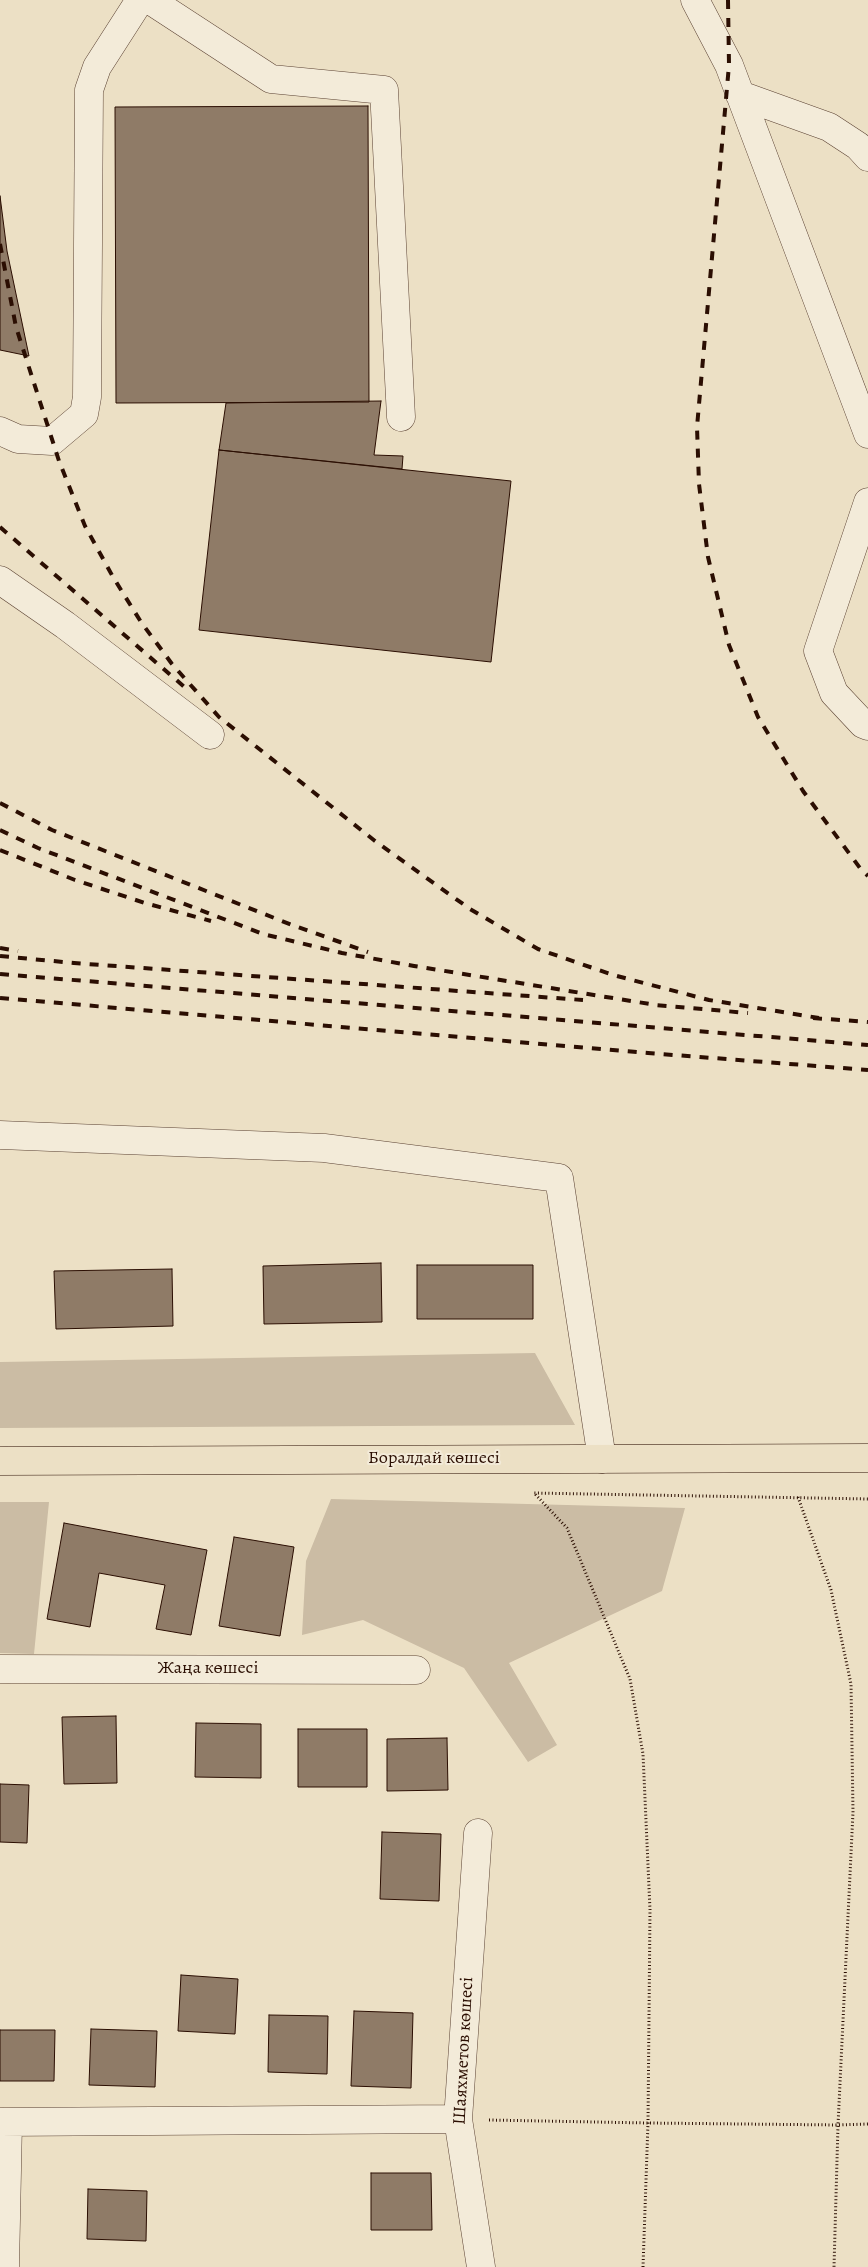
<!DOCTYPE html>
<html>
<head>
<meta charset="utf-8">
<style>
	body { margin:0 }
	canvas { display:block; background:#ece0c5 }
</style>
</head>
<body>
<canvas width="868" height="2267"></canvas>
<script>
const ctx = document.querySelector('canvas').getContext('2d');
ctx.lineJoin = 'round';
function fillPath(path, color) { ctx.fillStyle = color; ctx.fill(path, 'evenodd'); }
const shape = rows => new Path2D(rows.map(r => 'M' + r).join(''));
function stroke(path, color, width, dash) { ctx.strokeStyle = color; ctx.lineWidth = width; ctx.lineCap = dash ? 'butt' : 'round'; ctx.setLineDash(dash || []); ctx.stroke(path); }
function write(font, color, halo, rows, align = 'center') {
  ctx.font = font + ' Alegreya,serif'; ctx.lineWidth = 4; ctx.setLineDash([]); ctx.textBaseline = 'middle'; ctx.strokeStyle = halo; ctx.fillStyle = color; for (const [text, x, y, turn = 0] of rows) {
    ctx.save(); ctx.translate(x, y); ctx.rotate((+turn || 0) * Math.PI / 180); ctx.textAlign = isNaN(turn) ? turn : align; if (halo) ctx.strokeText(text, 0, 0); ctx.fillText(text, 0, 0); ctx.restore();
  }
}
const green = shape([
	[535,1353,575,1425,0,1428,0,1362],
	[331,1499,685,1508,662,1591,509,1663,557,1745,528,1762,464,1668,363,1620,302,1635,306,1561],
	[0,1502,49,1502,34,1654,0,1653]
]);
const building = shape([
	[368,106,369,402,116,403,115,107,368,106],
	[0,196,7,251,29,356,0,350,0,196],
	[381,401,374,455,403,456,402,469,219,450,226,403,381,401],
	[219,450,511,481,491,662,199,630,219,450],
	[381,1263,382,1322,264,1324,263,1266,381,1263],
	[417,1265,533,1265,533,1319,417,1319,417,1265],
	[172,1269,173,1326,56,1329,54,1271,172,1269],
	[64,1523,207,1550,191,1635,156,1629,165,1585,99,1573,90,1627,47,1619,64,1523],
	[234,1537,294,1547,280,1636,219,1626,234,1537],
	[116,1716,117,1783,64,1784,62,1717,116,1716],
	[196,1723,261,1724,261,1778,195,1777,196,1723],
	[298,1729,367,1729,367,1787,298,1787,298,1729],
	[447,1738,448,1790,387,1791,387,1739,447,1738],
	[0,1784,29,1785,27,1843,0,1842,0,1784],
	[382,1832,441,1834,439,1901,380,1899,382,1832],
	[181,1975,238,1979,235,2034,178,2031,181,1975],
	[354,2011,413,2013,411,2088,351,2086,354,2011],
	[269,2015,328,2016,327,2074,268,2072,269,2015],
	[91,2029,157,2031,155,2087,89,2085,91,2029],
	[0,2030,55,2030,54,2081,0,2081,0,2030],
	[371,2173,431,2173,432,2230,371,2230,371,2173],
	[88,2189,147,2191,146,2241,87,2239,88,2189]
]);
const path = shape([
	[798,1497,831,1590,851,1684,853,1812,838,2125,834,2267],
	[489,2120,648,2123,838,2125,868,2124],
	[643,2267,648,2123,650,1910,643,1754,630,1679,567,1528,534,1493,868,1499]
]);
const minor = shape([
	[150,0,271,79,384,90,401,417],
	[695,0,729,65,868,434],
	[740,95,829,127,858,146,868,157],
	[0,431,18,439,52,441,84,414,87,397,89,90,97,67,140,0],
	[868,502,818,651,834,693,863,724,868,726],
	[0,580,65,625,210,735],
	[0,1135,324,1148,559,1178,602,1459],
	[0,1669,416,1670],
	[478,1833,458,2119,481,2267],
	[0,2122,458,2119],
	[5,2267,8,2122]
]);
const major = shape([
	[0,1461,868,1458]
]);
const rail = shape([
	[728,0,729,65,697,427,699,484,708,557,729,645,758,717,803,791,860,868,868,876],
	[0,244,16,327,59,461,85,526,113,577,141,622,172,664,219,717,375,841,470,909,538,949,613,975,709,1000,819,1018],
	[0,527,189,691],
	[0,803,52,830,292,925,368,952],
	[0,830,38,848,263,934,342,953,414,966,656,1005,748,1013],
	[0,850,75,880,145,903,211,921],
	[0,948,18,951],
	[0,956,74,963,583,1000],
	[0,974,868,1045],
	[0,998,648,1053,868,1070],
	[813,1018,868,1022]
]);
const streetNames = [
	["Боралдай көшесі",434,1459],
	["Жаңа көшесі",208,1669],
	["Шаяхметов көшесі",464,2051,-87]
];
fillPath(green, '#cbbca4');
fillPath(building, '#8f7b67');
stroke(building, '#2b0e02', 1);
stroke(minor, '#5b4233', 29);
stroke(major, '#2b0e02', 29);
stroke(path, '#2b0e02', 3, [1, 2.5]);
stroke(minor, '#f3ebd9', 28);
stroke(major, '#ece0c5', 28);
stroke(rail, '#2b0e02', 4, [9, 9]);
write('18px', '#2b0e02', '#f3ebd9', streetNames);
</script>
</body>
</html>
